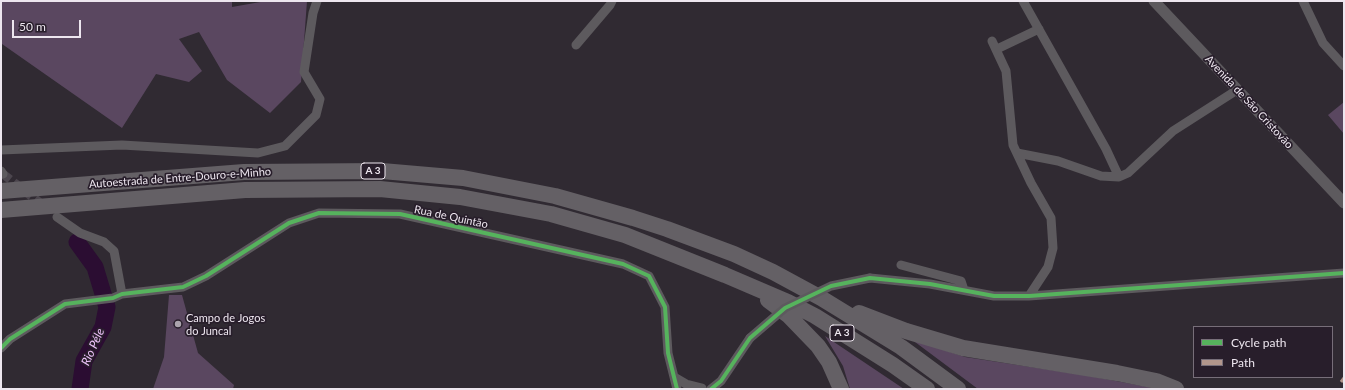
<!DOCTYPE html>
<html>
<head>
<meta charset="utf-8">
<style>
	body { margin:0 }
	#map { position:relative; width:1345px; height:390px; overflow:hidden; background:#302a32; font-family:Lato,sans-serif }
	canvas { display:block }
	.frame { position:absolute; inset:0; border:2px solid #ede6ef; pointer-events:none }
	.legend { position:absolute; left:1193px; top:326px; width:140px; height:52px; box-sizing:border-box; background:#281e2b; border:1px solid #776e79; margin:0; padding:5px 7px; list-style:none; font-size:12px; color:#ede6ef }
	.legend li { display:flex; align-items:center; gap:8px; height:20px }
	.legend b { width:20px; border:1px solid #776e79 }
	.scale { position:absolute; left:12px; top:20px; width:69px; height:18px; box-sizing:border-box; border:2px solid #ede6ef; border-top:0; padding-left:5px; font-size:12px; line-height:14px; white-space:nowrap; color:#ede6ef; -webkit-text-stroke:3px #281e2b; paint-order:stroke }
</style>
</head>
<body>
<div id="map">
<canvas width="1345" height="390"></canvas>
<div class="frame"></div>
<ul class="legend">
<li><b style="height:5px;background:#56b35d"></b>Cycle path</li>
<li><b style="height:5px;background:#b2968c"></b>Path</li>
</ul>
<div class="scale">50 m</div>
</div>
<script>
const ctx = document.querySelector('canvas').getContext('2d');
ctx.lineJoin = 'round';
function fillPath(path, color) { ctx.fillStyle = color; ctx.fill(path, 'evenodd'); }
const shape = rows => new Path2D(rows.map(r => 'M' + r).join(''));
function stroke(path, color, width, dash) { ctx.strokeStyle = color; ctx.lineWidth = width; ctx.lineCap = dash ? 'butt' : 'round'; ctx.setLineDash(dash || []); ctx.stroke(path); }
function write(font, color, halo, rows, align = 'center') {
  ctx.font = font + ' Lato,sans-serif'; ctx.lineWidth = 3.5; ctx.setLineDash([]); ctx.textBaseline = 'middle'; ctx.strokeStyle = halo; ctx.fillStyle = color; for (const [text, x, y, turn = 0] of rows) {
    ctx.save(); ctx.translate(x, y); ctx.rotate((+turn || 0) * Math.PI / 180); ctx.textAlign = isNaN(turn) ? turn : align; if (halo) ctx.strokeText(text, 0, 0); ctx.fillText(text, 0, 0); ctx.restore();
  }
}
const green = shape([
	[1,1,232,1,232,7,266,1,307,1,301,82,270,113,227,80,199,32,179,39,202,71,189,82,156,74,122,128,2,44],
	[1344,102,1344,134,1328,115],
	[169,295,182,295,198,353,234,385,233,389,153,389,164,357],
	[825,336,904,389,850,389,843,366],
	[911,339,965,357,1084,375,1159,389,978,389]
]);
const river = shape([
	[77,242,95,267,107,307,103,327,84,361,80,389]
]);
const minorTunnel = shape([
	[3,174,44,206]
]);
const minor = shape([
	[1023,1,1106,149,1119,177],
	[1303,1,1323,43,1344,66],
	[992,41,1006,71,1013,145,1031,183,1051,218,1053,248,1048,267,1029,296],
	[576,45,610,5,612,1],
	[997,49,1039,29],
	[1,150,122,145,258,153,285,146,316,115,320,99,304,72,313,13,317,1],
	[1017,153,1058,161,1101,176,1119,177,1128,173,1173,131,1237,90],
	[1,171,3,174],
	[57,217,80,233,104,242,114,251,122,294],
	[901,265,961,281,964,290],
	[870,278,930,284,994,296,1029,296,1344,273],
	[1,348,10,339,65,304,113,298,122,294,183,287,206,276,289,223,319,213,400,214,623,264,649,276,665,307,668,353,677,389],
	[674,377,686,384,702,388],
	[711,389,721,381,750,338]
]);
const tertiary = shape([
	[1154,1,1344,203]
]);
const motorway = shape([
	[1,191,244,172,382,171,463,178,555,196,633,218,667,229,734,254,773,272,821,298,901,347,958,389],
	[1,210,245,190,380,189,460,197,551,214,625,235,725,275,788,302,815,316,893,365,927,389],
	[768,300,788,315,818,346,829,362,841,389],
	[859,313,906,331,963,348,1117,373,1156,381,1176,389]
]);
const minorBridge = shape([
	[750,338,785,308,831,286,870,278]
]);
const quiet = shape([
	[1341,382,1344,378]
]);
const cycleway = shape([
	[1,348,10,339,65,304,113,298,122,294,183,287,206,276,289,223,319,213,400,214,623,264,649,276,665,307,668,353,677,389],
	[711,389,721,381,750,338,785,308,831,286,870,278,930,284,994,296,1029,296,1344,273]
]);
const markers = [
	[178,324,4,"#aba4ad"]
];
const shields = [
	[373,171,24],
	[842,333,24]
];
const shieldNames = [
	["A 3",373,171],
	["A 3",842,333]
];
const streetNames = [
	["Avenida de São Cristovão",1249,102,47],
	["Autoestrada de Entre-Douro-e-Minho",180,178,-4],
	["Rua de Quintão",451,217,12]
];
const poiNames = [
	["Campo de Jogos",186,318],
	["do Juncal",186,331]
];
const waterNames = [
	["Rio Péle",93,347,-66]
];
fillPath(green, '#5a4760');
stroke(river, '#2b0d32', 17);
stroke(minorTunnel, '#4c464e', 9, [9, 4.5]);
stroke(minor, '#5d5a5e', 9);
stroke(tertiary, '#5d5a5e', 11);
stroke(motorway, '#646065', 16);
stroke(minorBridge, '#5d5a5e', 9);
stroke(quiet, '#b2968c', 3, [6, 3]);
stroke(cycleway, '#56b35d', 4);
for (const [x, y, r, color] of markers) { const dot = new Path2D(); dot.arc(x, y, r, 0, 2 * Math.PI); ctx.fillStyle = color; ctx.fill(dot); stroke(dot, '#281e2b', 1.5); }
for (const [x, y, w] of shields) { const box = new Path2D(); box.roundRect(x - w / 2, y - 8, w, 16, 3); ctx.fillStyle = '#281e2b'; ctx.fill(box); stroke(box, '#ede6ef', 1); }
write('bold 10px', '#ede6ef', null, shieldNames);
write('11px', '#ede6ef', '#281e2b', streetNames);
write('11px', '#ede6ef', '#281e2b', poiNames, 'left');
write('italic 12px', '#efc4fc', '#281e2b', waterNames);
</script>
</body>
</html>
